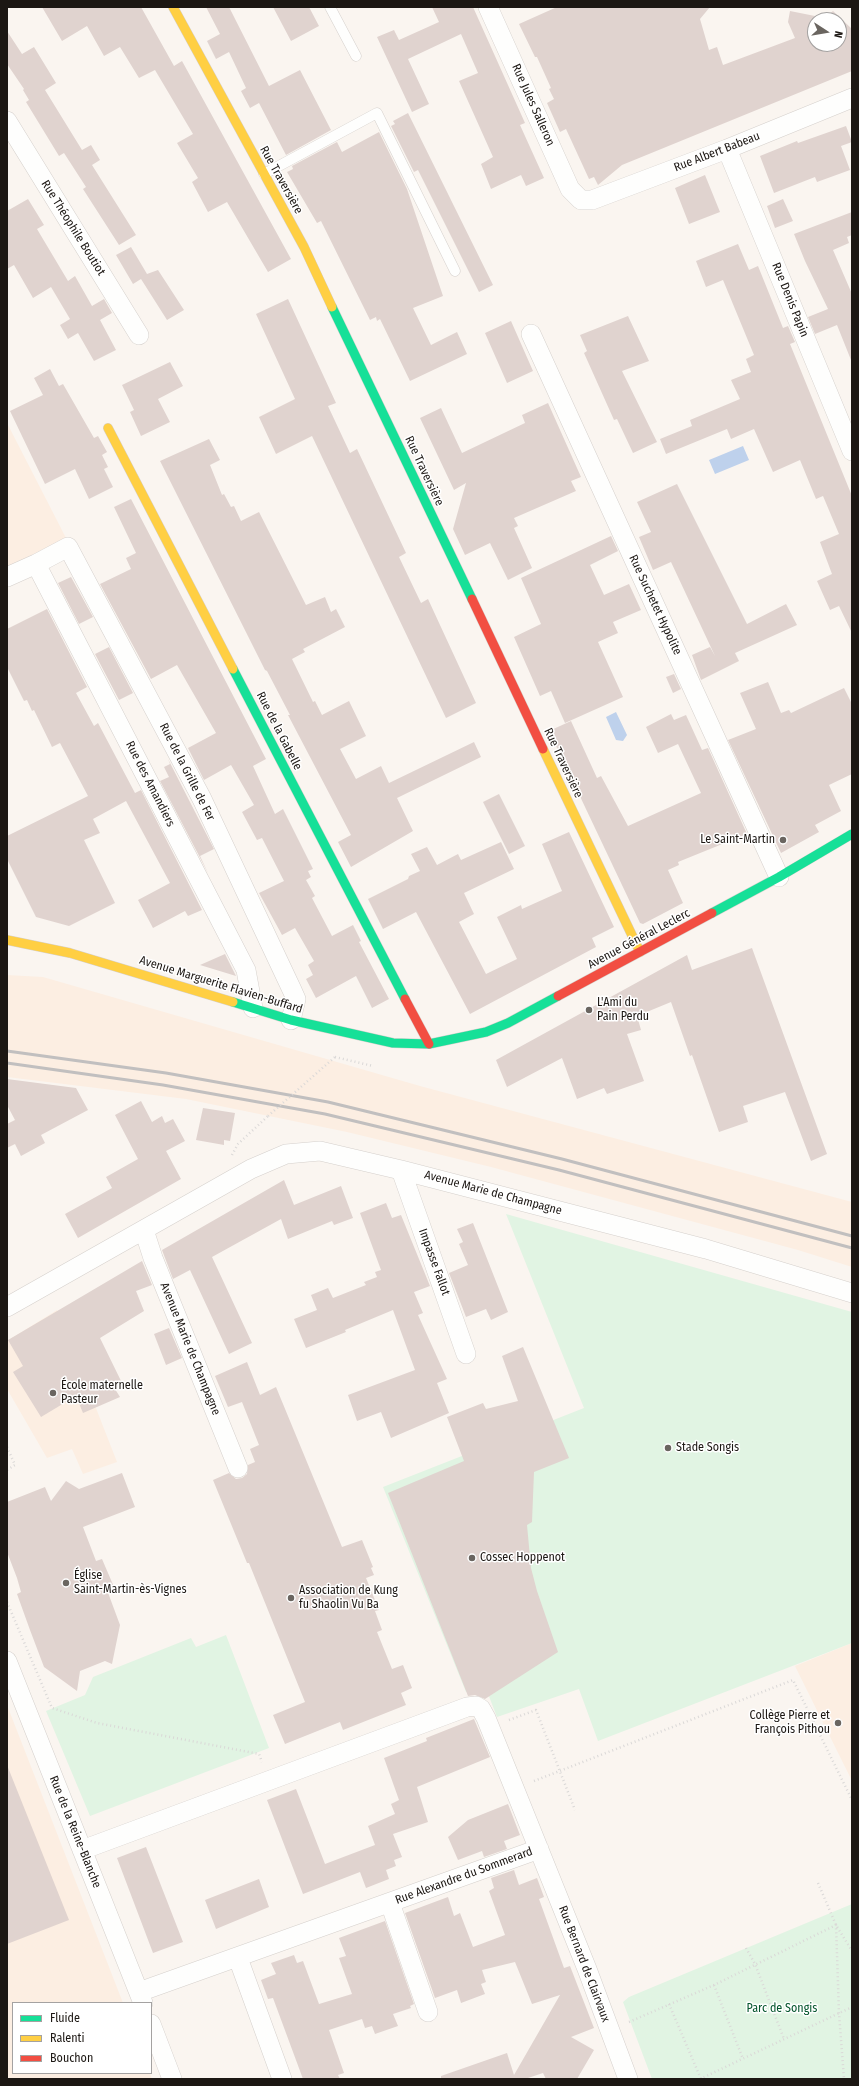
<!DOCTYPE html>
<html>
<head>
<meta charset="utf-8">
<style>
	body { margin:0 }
	#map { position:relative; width:859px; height:2086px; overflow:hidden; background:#faf5f0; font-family:"Fira Sans Condensed",sans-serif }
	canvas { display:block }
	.frame { position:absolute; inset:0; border:8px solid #1c1713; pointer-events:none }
	.legend { position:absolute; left:12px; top:2002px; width:140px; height:72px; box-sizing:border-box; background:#fff; border:1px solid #a4a2a1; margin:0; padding:5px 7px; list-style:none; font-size:12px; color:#1c1713 }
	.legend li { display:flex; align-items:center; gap:8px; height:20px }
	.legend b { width:20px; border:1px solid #a4a2a1 }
	.north { position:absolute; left:807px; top:12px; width:40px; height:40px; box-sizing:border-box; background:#fff; border:1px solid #a4a2a1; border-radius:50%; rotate:102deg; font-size:11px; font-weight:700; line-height:16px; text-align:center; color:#1c1713 }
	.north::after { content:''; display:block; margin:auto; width:14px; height:18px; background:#6a6560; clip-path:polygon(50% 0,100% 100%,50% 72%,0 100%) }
</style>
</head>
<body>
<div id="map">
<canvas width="859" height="2086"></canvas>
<div class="frame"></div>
<ul class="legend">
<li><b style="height:5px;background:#16e098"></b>Fluide</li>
<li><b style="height:5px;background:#ffcf43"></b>Ralenti</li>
<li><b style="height:5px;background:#f24e42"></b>Bouchon</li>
</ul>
<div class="north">N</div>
</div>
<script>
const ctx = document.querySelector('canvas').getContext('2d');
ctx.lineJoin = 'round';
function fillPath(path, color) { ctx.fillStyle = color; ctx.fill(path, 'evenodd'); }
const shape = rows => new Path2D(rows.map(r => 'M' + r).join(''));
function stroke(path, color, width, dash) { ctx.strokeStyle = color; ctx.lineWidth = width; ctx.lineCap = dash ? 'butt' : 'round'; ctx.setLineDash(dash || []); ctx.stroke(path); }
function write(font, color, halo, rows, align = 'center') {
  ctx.font = font + ' "Fira Sans Condensed",sans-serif'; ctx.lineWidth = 3; ctx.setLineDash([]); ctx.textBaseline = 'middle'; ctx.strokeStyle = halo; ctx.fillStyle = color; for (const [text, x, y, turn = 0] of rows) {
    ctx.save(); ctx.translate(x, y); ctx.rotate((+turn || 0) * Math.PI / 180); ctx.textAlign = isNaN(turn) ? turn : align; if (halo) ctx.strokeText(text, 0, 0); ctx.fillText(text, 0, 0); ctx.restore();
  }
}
const built = shape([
	[7,423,66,538,7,568],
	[7,975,43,977,420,1086,852,1202,852,1267,798,1250,491,1167,347,1132,186,1099,7,1077],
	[57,1310,101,1400,94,1403,117,1462,83,1474,72,1449,47,1458,7,1389,7,1341],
	[852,1643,852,1781,795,1666],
	[7,1705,123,2003,13,2003,13,2073,150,2073,152,2079,7,2079]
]);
const green = shape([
	[506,1214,852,1312,852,1643,598,1741,579,1689,497,1717,485,1686,466,1692,383,1487,584,1408],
	[226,1635,269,1748,90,1816,46,1711,85,1695,93,1677,191,1638,196,1647],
	[852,1904,852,2079,652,2079,623,2002,629,1997]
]);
const water = shape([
	[743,446,749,460,715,474,709,460],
	[616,712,627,735,623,741,616,740,606,717]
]);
const building = shape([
	[42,7,141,7,174,66,182,61,291,259,268,272,227,202,208,212,192,182,198,178,177,143,193,134,155,70,139,78,120,47,104,56,87,26,62,41],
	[206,7,229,7,269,86,300,70,331,130,286,155,259,103,250,108,241,91,246,88,229,52,216,59,207,41,220,34],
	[273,7,309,7,319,26,291,41],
	[432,7,473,7,525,123,520,125,544,178,526,186,521,175,491,189,481,164,493,157,459,81,478,73,461,34,408,59,429,104,412,112,377,37,394,30,399,40,439,22],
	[557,7,710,7,700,19,709,50,717,47,723,65,795,38,788,22,790,11,825,18,833,11,852,29,852,71,622,165,598,185,594,177,589,179,566,129,560,132,547,103,554,99,549,89,551,88,537,57,535,57,519,24],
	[815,20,839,20,839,44,815,44],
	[7,31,22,54,34,47,56,83,45,90,82,150,91,145,100,160,92,165,136,235,119,245,83,189,86,187,64,153,59,156,26,102,29,100,23,90,24,89,7,64],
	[408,113,493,285,479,292,418,170,414,172,391,126,395,124,393,121],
	[846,126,852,142,841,146,850,170,817,182,815,177,774,193,760,156,797,141,798,143],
	[379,132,407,189,443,296,413,308,431,345,457,332,467,354,410,381,380,319,377,321,376,317,370,320,321,221,317,223,287,172,293,169,292,166,337,142,342,152],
	[705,175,720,212,689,224,675,188],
	[28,199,44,225,37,229,68,281,75,276,92,306,104,299,112,313,100,320,116,350,94,361,78,333,68,339,60,325,70,319,51,287,33,298,14,265,7,269,7,211],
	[783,199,793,221,775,228,767,206],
	[852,212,852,235,847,237,849,243,833,250,852,294,851,360,837,325,815,334,808,317,828,309,805,261,794,234],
	[738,244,749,270,758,266,783,328,788,326,795,342,790,344,852,496,852,633,839,606,830,610,817,581,832,574,820,542,839,534,823,496,816,499,800,460,773,472,754,429,731,439,727,429,666,454,660,439,692,426,690,420,740,399,731,380,751,372,746,359,754,355,723,280,706,287,696,261],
	[131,247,147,274,158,270,184,310,167,320,141,279,133,284,116,255],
	[288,299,336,403,328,406,350,453,357,449,406,553,399,557,421,603,428,599,476,703,446,718,312,436,276,454,259,417,295,399,256,314],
	[628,316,649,361,622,371,657,442,633,453,617,419,614,420,584,353,587,351,580,335],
	[511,321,533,371,507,383,485,333],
	[170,362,183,386,158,399,170,422,141,436,130,412,134,410,122,385],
	[50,369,59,386,63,384,94,438,98,436,107,452,102,455,108,467,104,469,113,487,89,499,75,469,45,484,10,411,43,395,34,378],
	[548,403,581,477,571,481,576,491,514,518,518,526,514,528,532,568,508,580,490,543,465,555,453,529,466,483,454,490,420,418,441,408,462,453,525,423,522,415],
	[209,439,220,460,210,465,222,495,224,494,231,507,234,506,241,521,259,512,306,605,325,597,331,612,336,609,345,627,303,649,305,652,292,659,313,702,315,701,322,715,349,701,366,736,340,749,356,779,381,766,389,783,474,742,481,757,397,798,413,831,351,867,338,842,351,835,288,715,290,715,267,671,265,670,160,461],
	[677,484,747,624,786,604,797,625,735,653,739,661,701,680,692,655,710,647,715,656,671,562,653,570,639,537,651,532,637,502],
	[131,499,266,759,253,766,275,814,283,809,313,869,308,871,311,877,306,880,315,896,312,898,332,936,353,925,361,941,359,942,389,999,372,1008,356,976,316,998,306,979,313,975,308,965,314,961,295,928,282,935,259,893,284,881,262,838,257,840,242,812,254,805,231,765,204,780,188,748,216,733,177,665,151,679,100,584,131,569,126,558,136,553,114,507],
	[611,536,618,551,590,565,604,595,629,584,641,610,613,622,618,633,598,642,623,697,565,723,551,691,540,696,514,637,541,624,521,578],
	[71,577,93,617,79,624,58,583],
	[47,609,87,687,76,693,94,726,98,723,135,793,141,790,202,910,188,916,185,911,153,928,138,900,170,883,126,801,93,819,100,833,84,840,115,903,69,926,36,917,7,859,7,836,88,796,60,743,52,747,34,710,32,711,27,700,24,701,7,667,7,629],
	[109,647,133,693,119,700,95,654],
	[674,674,681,689,673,693,666,677],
	[768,682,781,713,789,710,791,713,844,688,852,704,852,774,829,785,841,811,815,825,819,832,781,853,728,740,756,729,740,693],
	[671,714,674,720,686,715,702,750,708,748,747,834,678,862,679,865,668,870,683,903,643,924,640,923,549,731,571,721,597,778,601,776,628,826,701,793,678,744,658,753,646,727],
	[168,759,214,849,200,856,208,873,160,781,169,777,164,767,170,764],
	[499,794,525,846,509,854,483,802],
	[569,832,614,927,592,938,596,947,470,1014,416,912,383,929,368,899,408,879,409,876,420,871,411,854,427,847,437,865,458,854,461,860,501,842,514,869,464,893,474,914,459,922,486,974,517,959,497,917,521,905,522,909,562,891,542,844],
	[752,948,827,1154,811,1161,785,1092,743,1106,748,1122,719,1132,692,1055,690,1056,671,1002,637,1016,641,1030,627,1034,644,1081,607,1094,604,1088,577,1099,562,1058,507,1087,496,1060,687,955,692,970],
	[225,954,236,976,200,965],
	[7,1079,76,1088,88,1110,41,1135,45,1143,21,1156,15,1144,7,1148,7,1124,15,1120,7,1105],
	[141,1101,152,1122,162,1116,165,1123,173,1119,185,1141,166,1151,181,1179,78,1238,65,1214,112,1188,106,1177,138,1159,115,1115],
	[203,1108,235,1113,230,1141,224,1140,224,1145,196,1140],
	[284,1180,294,1205,341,1186,353,1218,334,1225,332,1221,288,1239,281,1219,212,1257,252,1343,229,1354,190,1270,173,1279,162,1250],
	[386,1203,392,1218,401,1215,430,1286,414,1292,423,1313,418,1315,447,1379,437,1383,449,1413,391,1438,381,1412,357,1421,348,1395,415,1370,393,1310,345,1330,346,1332,306,1348,294,1319,317,1310,311,1295,328,1288,333,1298,366,1285,364,1282,377,1277,375,1272,381,1270,360,1213],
	[473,1223,508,1312,491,1320,486,1309,466,1317,449,1273,468,1265,459,1244,463,1242,457,1229],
	[142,1261,152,1285,136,1291,144,1311,100,1338,123,1385,115,1389,120,1397,83,1413,76,1396,41,1417,13,1372,23,1366,8,1340],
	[169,1328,182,1358,166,1365,154,1334],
	[523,1347,569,1458,534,1472,532,1522,527,1525,531,1568,537,1591,558,1652,485,1699,475,1695,468,1696,388,1493,464,1461,447,1417,483,1403,486,1409,518,1401,502,1356],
	[247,1362,260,1395,276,1387,342,1547,362,1540,373,1567,371,1568,374,1575,366,1578,379,1610,375,1611,382,1630,377,1632,392,1669,403,1665,412,1688,401,1693,406,1705,343,1730,340,1722,285,1744,273,1715,305,1702,249,1563,247,1563,213,1480,229,1473,236,1479,242,1478,247,1474,248,1465,255,1462,250,1449,259,1445,242,1402,228,1407,215,1376],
	[122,1473,135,1507,83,1527,96,1561,102,1559,114,1587,107,1590,120,1625,112,1664,105,1661,80,1671,77,1691,44,1667,30,1630,17,1594,21,1592,17,1578,7,1552,7,1502,45,1487,51,1501,66,1481,79,1489],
	[474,1719,490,1757,417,1787,428,1822,393,1834,402,1857,394,1860,396,1866,386,1870,389,1879,366,1888,360,1872,303,1894,267,1800,296,1789,325,1864,375,1845,368,1826,395,1814,391,1804,399,1800,384,1758,427,1741,426,1738],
	[7,1765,69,1920,7,1944],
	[508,1804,520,1835,504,1841,507,1849,484,1857,482,1851,458,1860,448,1837,468,1820],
	[146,1847,183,1942,153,1953,117,1858],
	[514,1870,519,1885,537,1878,544,1897,539,1899,564,1968,570,1966,594,2028,571,2037,594,2050,577,2079,546,2079,543,2073,525,2079,441,2079,441,2076,507,2053,514,2075,560,1995,532,2004,515,1962,482,1970,486,1982,481,1984,485,1994,461,2003,457,1990,435,1998,405,1913,448,1897,454,1916,460,1913,473,1947,505,1935,489,1891,494,1888,491,1878],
	[259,1879,269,1907,216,1929,205,1900],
	[385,1921,414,2004,410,2006,411,2008,393,2014,398,2026,375,2034,372,2026,365,2028,362,2019,329,2030,344,2073,338,2075,340,2079,303,2079,273,1998,268,1999,261,1980,276,1974,271,1963,294,1955,297,1963,303,1961,319,2004,352,1994,339,1958,346,1956,339,1938]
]);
const path = shape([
	[335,1057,373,1066],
	[232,1155,238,1144,268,1116],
	[7,1447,15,1465,7,1470],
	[7,1602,52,1708,97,1723,259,1754,262,1762],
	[509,1720,536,1710,575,1810],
	[534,1781,793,1680,852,1800],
	[818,1883,836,1925,852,1951],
	[746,1948,755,1964,784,2039],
	[714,1985,743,2059],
	[669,2004,701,2079],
	[629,2022,714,1985,836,1925,839,2013,844,2079],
	[700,2079,852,2007]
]);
const lane = shape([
	[330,7,356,56],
	[264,174,377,113,455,271]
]);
const street = shape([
	[488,7,570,189,581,200,592,200,727,149,852,98],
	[7,121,139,335],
	[727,149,852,451],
	[531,334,779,877],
	[7,577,36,564],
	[253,1008,246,970,36,564,68,547,202,799,292,990,296,999,291,1020],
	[401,1170,466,1354],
	[144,1230,153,1258,238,1468],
	[7,1307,251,1169,286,1154,320,1151,401,1170,706,1249,852,1293],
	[7,1661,143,2003],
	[82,1850,467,1707,476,1706,481,1709,486,1718,587,1969,628,2079],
	[390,1903,428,2012],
	[238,1958,282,2079],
	[139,1992,539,1849],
	[151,2024,172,2079]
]);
const fast = shape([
	[332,307,472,599],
	[233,669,405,999],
	[712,913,779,877,852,834],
	[233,1002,291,1020,393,1043,429,1044,486,1032,508,1023,558,996]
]);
const slow = shape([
	[173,7,304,247,332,307],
	[108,428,233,669],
	[543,749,640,952],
	[7,940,70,953,233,1002]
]);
const jam = shape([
	[472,599,543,749],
	[558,996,712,913],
	[405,999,429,1044]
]);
const rail = shape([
	[7,1051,166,1073,328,1102,562,1159,852,1236],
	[7,1063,163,1085,325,1114,559,1170,852,1248]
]);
const pathBridge = shape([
	[268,1116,335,1057]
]);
const markers = [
	[783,840,4,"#6a6560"],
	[589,1010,4,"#6a6560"],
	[53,1393,4,"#6a6560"],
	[668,1448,4,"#6a6560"],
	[472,1558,4,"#6a6560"],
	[66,1583,4,"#6a6560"],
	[291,1598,4,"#6a6560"],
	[838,1723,4,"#6a6560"]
];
const streetNames = [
	["Rue Jules Salleron",533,105,66],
	["Rue Albert Babeau",717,152,-21],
	["Rue Traversière",281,180,61],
	["Rue Théophile Boutiot",73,228,58],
	["Rue Denis Papin",790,300,68],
	["Rue Traversière",424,471,65],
	["Rue Suchetet Hypolite",655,605,65],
	["Rue de la Gabelle",279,731,63],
	["Rue Traversière",563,763,65],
	["Rue de la Grille de Fer",187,772,63],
	["Rue des Amandiers",150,784,63],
	["Avenue Général Leclerc",639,939,-28],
	["Avenue Marguerite Flavien-Buffard",221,985,17],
	["Avenue Marie de Champagne",493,1193,15],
	["Impasse Fallot",434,1262,70],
	["Avenue Marie de Champagne",190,1349,68],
	["Rue de la Reine-Blanche",75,1832,68],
	["Rue Alexandre du Sommerard",464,1876,-20],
	["Rue Bernard de Clairvaux",584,1964,69]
];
const poiNames = [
	["Le Saint-Martin",775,840,"right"],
	["L'Ami du",597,1003],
	["Pain Perdu",597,1017],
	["École maternelle",61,1386],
	["Pasteur",61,1400],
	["Stade Songis",676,1448],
	["Cossec Hoppenot",480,1558],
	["Église",74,1576],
	["Saint-Martin-ès-Vignes",74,1590],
	["Association de Kung",299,1591],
	["fu Shaolin Vu Ba",299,1605],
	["Collège Pierre et",830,1716,"right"],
	["François Pithou",830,1730,"right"]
];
const parkNames = [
	["Parc de Songis",782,2009]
];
fillPath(built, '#fceee2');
fillPath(green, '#e1f4e3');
fillPath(water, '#bed1ec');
fillPath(building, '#e0d3cf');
stroke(lane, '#d5d0cc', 11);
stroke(street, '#d5d0cc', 20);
stroke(fast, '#d5d0cc', 10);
stroke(slow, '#d5d0cc', 10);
stroke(jam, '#d5d0cc', 10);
stroke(path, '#dad8d7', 2.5, [1, 3]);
stroke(lane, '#fefefd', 10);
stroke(street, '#fefefd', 19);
stroke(fast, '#16e098', 9);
stroke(slow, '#ffcf43', 9);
stroke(jam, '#f24e42', 9);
stroke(rail, '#c1bfbf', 3);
stroke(pathBridge, '#dad8d7', 2.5, [1, 3]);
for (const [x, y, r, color] of markers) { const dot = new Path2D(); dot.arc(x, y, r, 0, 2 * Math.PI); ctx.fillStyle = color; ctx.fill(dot); stroke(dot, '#fff', 1.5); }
write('12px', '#1c1713', '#fff', streetNames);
write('12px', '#1c1713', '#fff', poiNames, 'left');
write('12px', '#04552d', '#fff', parkNames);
</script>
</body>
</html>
